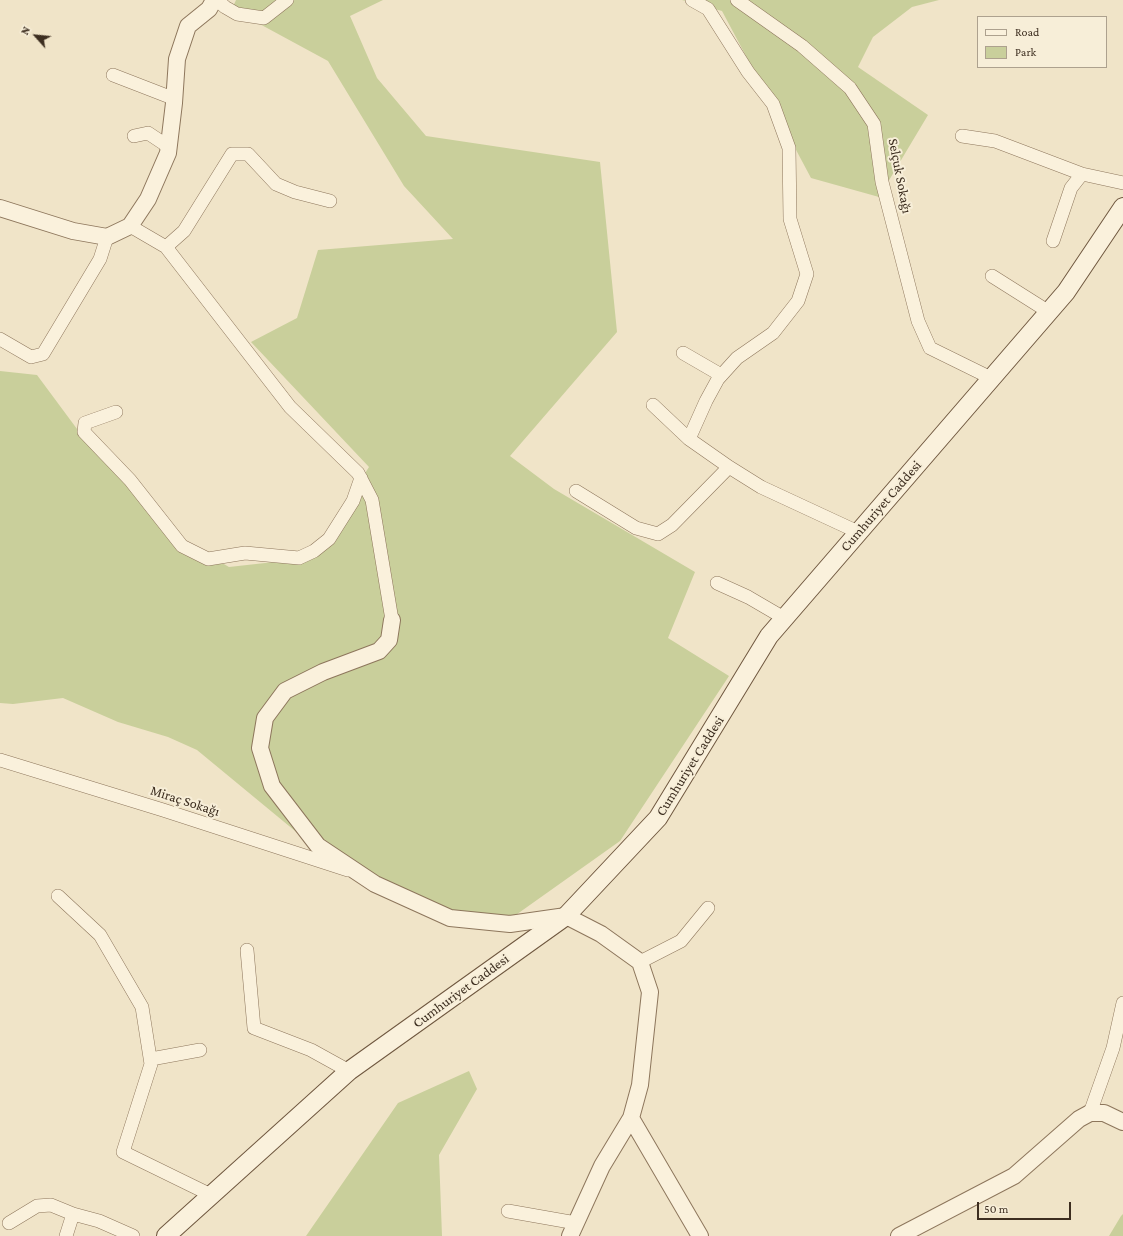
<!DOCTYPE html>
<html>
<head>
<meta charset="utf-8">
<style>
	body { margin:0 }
	#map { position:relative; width:1123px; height:1236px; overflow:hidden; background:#f0e4c8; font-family:"Crimson Pro",serif }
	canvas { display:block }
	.legend { position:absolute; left:977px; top:16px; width:130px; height:52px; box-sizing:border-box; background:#f7eed8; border:1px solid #ada18e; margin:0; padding:5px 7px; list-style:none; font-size:12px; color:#3d2e20 }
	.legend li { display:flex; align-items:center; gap:8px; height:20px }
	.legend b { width:20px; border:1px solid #ada18e }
	.north { position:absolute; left:16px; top:16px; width:40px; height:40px; -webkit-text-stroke:3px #f7eed8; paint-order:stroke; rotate:297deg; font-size:11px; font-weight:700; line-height:16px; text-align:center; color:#3d2e20 }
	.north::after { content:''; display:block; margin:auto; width:14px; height:18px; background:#3d2e20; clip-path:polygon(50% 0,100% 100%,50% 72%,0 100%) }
	.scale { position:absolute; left:977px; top:1202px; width:94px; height:18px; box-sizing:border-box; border:2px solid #3d2e20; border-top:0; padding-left:5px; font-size:12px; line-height:14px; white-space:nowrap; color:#3d2e20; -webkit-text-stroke:3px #f7eed8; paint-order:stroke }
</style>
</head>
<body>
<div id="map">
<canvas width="1123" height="1236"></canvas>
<ul class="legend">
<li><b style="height:5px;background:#faf1dc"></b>Road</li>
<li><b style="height:11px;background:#c9cf9b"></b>Park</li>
</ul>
<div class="north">N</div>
<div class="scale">50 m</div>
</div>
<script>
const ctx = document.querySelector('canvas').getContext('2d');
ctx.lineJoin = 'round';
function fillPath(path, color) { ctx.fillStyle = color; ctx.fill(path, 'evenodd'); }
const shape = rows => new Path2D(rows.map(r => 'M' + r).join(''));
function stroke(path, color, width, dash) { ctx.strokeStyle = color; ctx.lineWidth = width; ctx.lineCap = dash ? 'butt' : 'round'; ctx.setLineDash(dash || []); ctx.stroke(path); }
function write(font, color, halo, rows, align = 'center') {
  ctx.font = font + ' "Crimson Pro",serif'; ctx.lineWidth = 4; ctx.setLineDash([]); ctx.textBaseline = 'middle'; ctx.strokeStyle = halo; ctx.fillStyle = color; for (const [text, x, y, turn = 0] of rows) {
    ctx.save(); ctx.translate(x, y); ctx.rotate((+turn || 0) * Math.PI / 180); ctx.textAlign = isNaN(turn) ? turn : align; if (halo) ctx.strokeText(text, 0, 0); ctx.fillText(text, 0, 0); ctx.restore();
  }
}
const green = shape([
	[236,0,383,0,350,16,377,78,426,136,600,162,617,332,510,456,554,489,695,572,668,638,729,676,620,841,513,917,433,910,306,840,197,750,168,737,118,722,63,698,13,704,0,703,0,371,37,375,80,433,182,540,229,567,310,558,369,467,251,342,297,318,318,250,453,239,404,186,328,61,232,9],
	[682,0,939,0,912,7,873,37,858,67,928,115,879,197,811,178,722,11],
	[469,1071,477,1089,439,1155,442,1236,306,1236,398,1103],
	[1123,1214,1123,1236,1109,1236,1121,1216]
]);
const minor = shape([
	[217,0,225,7,237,14,264,18,287,0],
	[737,0,802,46,850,88,874,124,882,182,918,321,930,348,991,378],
	[113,75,175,99],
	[134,136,148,133,169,147],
	[962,136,995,141,1082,174,1123,183],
	[130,226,166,247,290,407,358,473,372,500,392,620],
	[1053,241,1071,188,1082,174],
	[166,247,184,231,232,154,248,154,276,184,295,192,330,201],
	[992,276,1049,312],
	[0,339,31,357,43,354,100,259,107,237],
	[683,353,721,375],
	[653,405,689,439,729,467,761,487,858,532],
	[116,412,85,423,84,432,130,480,182,546,208,559,245,553,299,558,314,551,329,539,353,501,361,478],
	[689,439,706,401,718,379,737,358,773,333,798,301,807,274,790,219,789,148,773,104,748,72,708,9,692,0],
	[576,491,636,528,658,534,672,525,729,467],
	[717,583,748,597,784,618],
	[0,760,163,810,348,870],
	[58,896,100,935,142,1007,151,1064,123,1152,211,1195],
	[247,950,254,1028,311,1050,349,1071],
	[640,962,681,941,708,908],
	[151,1059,200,1050],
	[1090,1113,1113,1048,1123,1003],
	[508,1211,576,1223],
	[9,1223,37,1206,51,1205,73,1214,99,1221,133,1236],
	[66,1236,73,1214]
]);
const tertiary = shape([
	[0,208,73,231,107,237,130,226,148,199,168,153,174,103,177,59,188,26,209,9,214,0],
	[392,620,389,640,379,651,323,672,285,691,265,718,260,748,272,786,318,846,375,884,450,918,510,924,566,916,601,934,640,962,650,992,640,1085,631,1118,602,1166,570,1236],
	[631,1118,700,1236],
	[899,1236,1014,1176,1079,1119,1090,1113,1104,1113,1123,1122]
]);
const secondary = shape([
	[166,1236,349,1071,566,916,658,818,769,636,1066,292,1123,207]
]);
const streetNames = [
	["Selçuk Sokağı",900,176,79],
	["Cumhuriyet Caddesi",881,506,-49],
	["Cumhuriyet Caddesi",690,766,-58],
	["Miraç Sokağı",185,801,18],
	["Cumhuriyet Caddesi",461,991,-36]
];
fillPath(green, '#c9cf9b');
stroke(minor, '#8d765c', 14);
stroke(tertiary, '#8d765c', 18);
stroke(secondary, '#6f573f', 20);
stroke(minor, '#faf1dc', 13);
stroke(tertiary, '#faf1dc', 16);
stroke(secondary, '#faf1dc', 18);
write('14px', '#3d2e20', '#f7eed8', streetNames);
</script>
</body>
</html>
